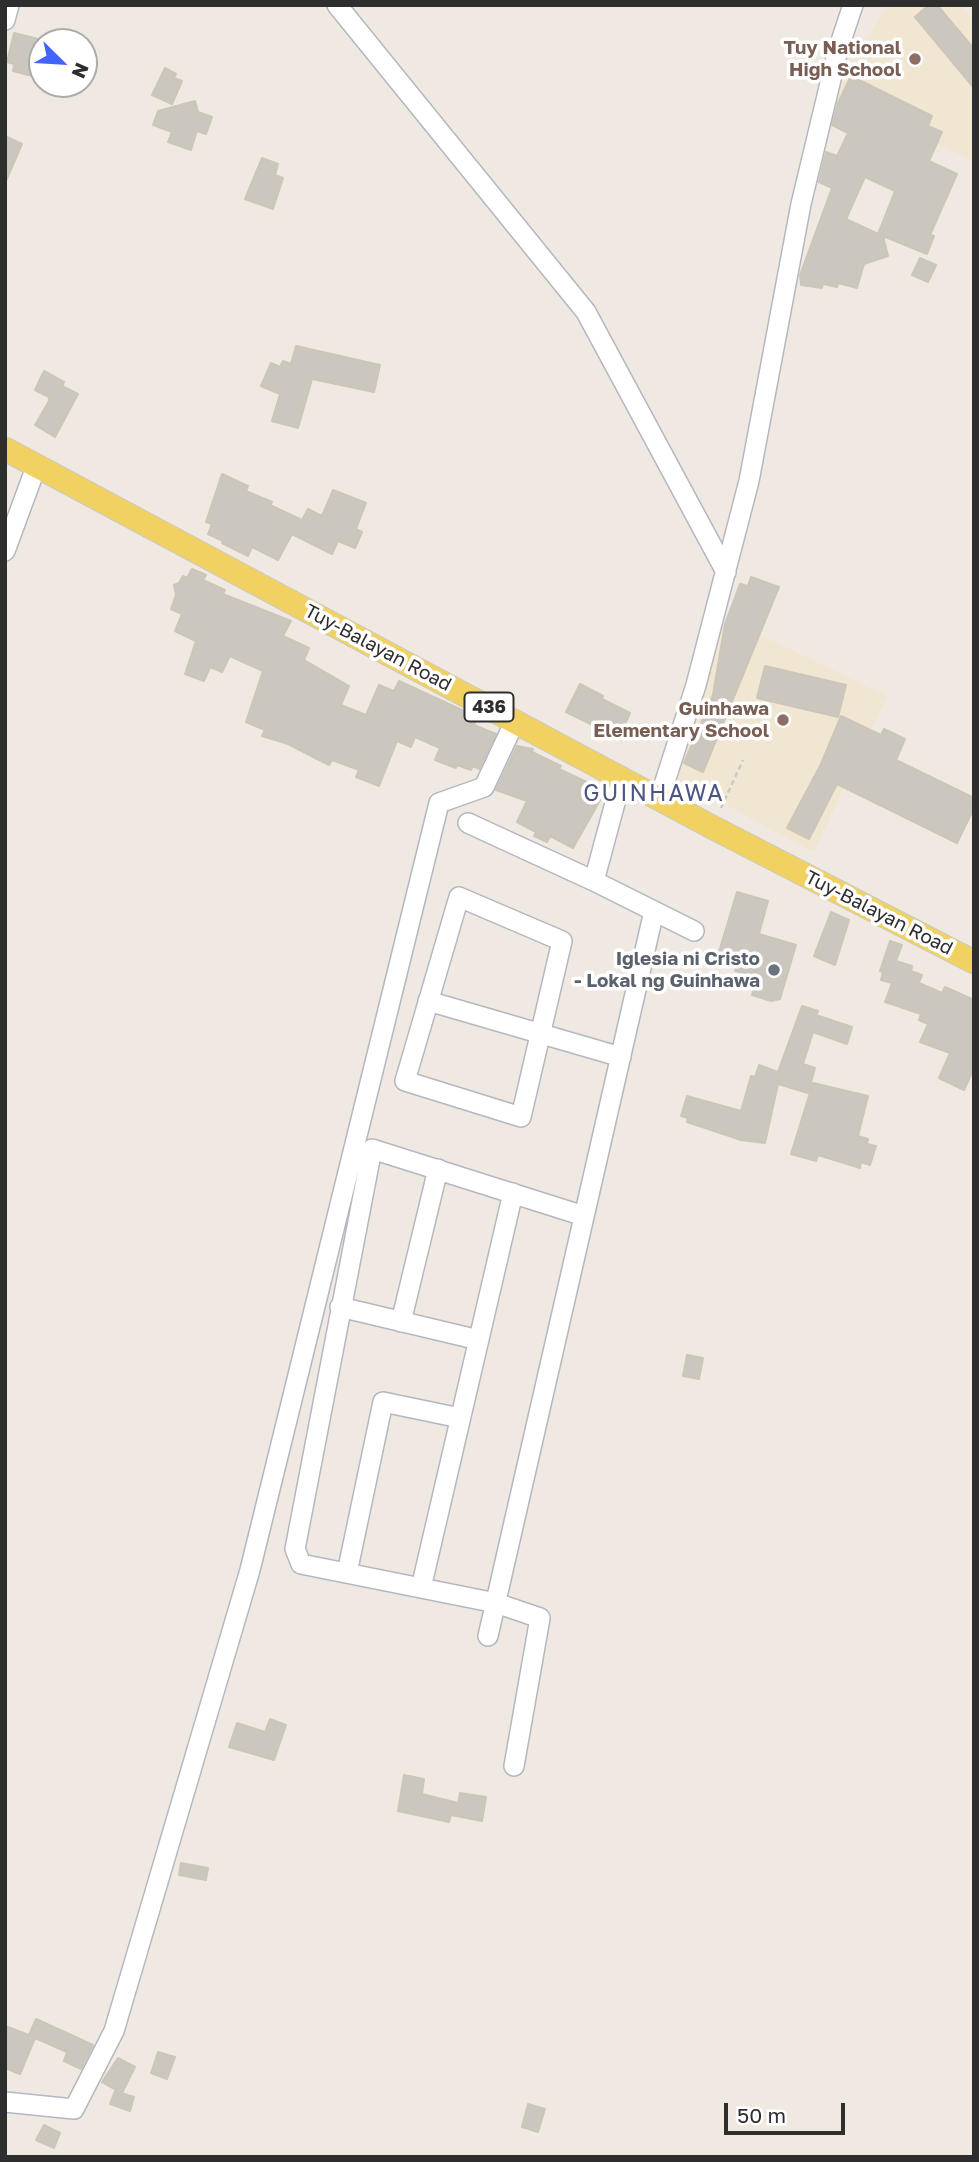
<!DOCTYPE html>
<html>
<head>
<meta charset="utf-8">
<style>
	body { margin:0 }
	#map { position:relative; width:979px; height:2162px; overflow:hidden; background:#efe9e1; font-family:"Golos Text",sans-serif }
	canvas { display:block }
	.frame { position:absolute; inset:0; border:7px solid #2e2e2e; pointer-events:none }
	.north { position:absolute; left:28px; top:28px; width:70px; height:70px; box-sizing:border-box; background:#fff; border:2px solid #ababab; border-radius:50%; rotate:114deg; font-size:19px; font-weight:700; line-height:28px; text-align:center; color:#2e2e2e }
	.north::after { content:''; display:block; margin:auto; width:24px; height:32px; background:#4264fb; clip-path:polygon(50% 0,100% 100%,50% 72%,0 100%) }
	.scale { position:absolute; left:724px; top:2103px; width:121px; height:32px; box-sizing:border-box; border:4px solid #2e2e2e; border-top:0; padding-left:9px; font-size:21px; line-height:24px; white-space:nowrap; color:#2e2e2e; -webkit-text-stroke:5px #fff; paint-order:stroke }
</style>
</head>
<body>
<div id="map">
<canvas width="979" height="2162"></canvas>
<div class="frame"></div>
<div class="north">N</div>
<div class="scale">50 m</div>
</div>
<script>
const ctx = document.querySelector('canvas').getContext('2d');
ctx.lineJoin = 'round';
function fillPath(path, color) { ctx.fillStyle = color; ctx.fill(path, 'evenodd'); }
const shape = rows => new Path2D(rows.map(r => 'M' + r).join(''));
function stroke(path, color, width, dash) { ctx.strokeStyle = color; ctx.lineWidth = width; ctx.lineCap = dash ? 'butt' : 'round'; ctx.setLineDash(dash || []); ctx.stroke(path); }
function write(font, color, halo, rows, align = 'center') {
  ctx.font = font + ' "Golos Text",sans-serif'; ctx.lineWidth = 7; ctx.setLineDash([]); ctx.textBaseline = 'middle'; ctx.strokeStyle = halo; ctx.fillStyle = color; for (const [text, x, y, turn = 0] of rows) {
    ctx.save(); ctx.translate(x, y); ctx.rotate((+turn || 0) * Math.PI / 180); ctx.textAlign = isNaN(turn) ? turn : align; if (halo) ctx.strokeText(text, 0, 0); ctx.fillText(text, 0, 0); ctx.restore();
  }
}
const education = shape([
	[887,5,960,5,974,20,974,161,834,98],
	[719,615,887,696,814,852,673,777]
]);
const building = shape([
	[929,5,937,5,974,49,974,88,915,17,929,5],
	[14,33,38,39,36,47,42,48,42,54,36,77,13,71,14,64,7,62,14,33],
	[165,68,176,74,174,78,182,81,172,104,152,95,165,68],
	[851,76,932,116,928,126,942,132,929,161,957,174,930,235,934,236,927,254,883,236,888,256,864,264,857,288,838,283,837,287,823,284,822,288,801,285,800,275,832,188,819,182,826,152,837,156,848,133,832,125,838,103,851,76],
	[865,177,895,191,878,234,846,219,865,177],
	[195,101,198,112,212,117,206,134,197,131,191,150,168,142,172,132,153,125,158,111,195,101],
	[5,136,22,144,5,183,5,136],
	[262,158,278,164,275,175,283,178,273,209,245,199,262,158],
	[920,258,936,265,928,282,912,275,920,258],
	[296,346,380,365,374,392,312,379,298,428,272,421,280,394,261,386,271,363,280,367,283,361,291,364,296,346],
	[44,371,64,382,62,386,78,394,55,437,35,425,49,401,49,397,35,390,44,371],
	[222,474,248,486,246,491,272,502,270,505,302,520,308,509,322,516,333,490,366,503,356,529,362,532,355,548,338,541,332,554,292,534,278,560,252,547,248,556,222,543,223,541,208,534,212,524,206,522,222,474],
	[192,569,206,575,203,580,225,590,223,594,291,621,283,636,309,648,304,660,349,686,341,705,366,715,379,685,394,691,399,681,477,717,474,725,496,734,479,769,473,766,471,770,457,765,456,768,435,760,440,748,415,737,411,747,397,741,379,786,356,777,359,770,332,760,329,765,288,744,262,736,265,730,246,722,263,671,230,656,222,672,210,667,204,681,185,674,196,641,175,631,182,614,171,609,176,595,174,585,179,583,183,576,187,578,192,569],
	[751,577,779,587,703,772,684,763,713,695,725,624,740,584,748,586,751,577],
	[765,666,846,685,838,717,757,698,765,666],
	[580,684,603,696,602,699,630,713,619,738,566,712,580,684],
	[841,716,881,735,884,729,905,739,896,760,974,798,974,808,957,843,837,784,809,839,787,828,821,764,841,716],
	[517,746,533,749,532,752,561,766,559,769,595,786,593,790,603,795,573,848,550,836,547,842,534,836,536,832,517,822,527,801,496,790,517,746],
	[737,892,768,901,759,934,796,945,780,999,771,1001,752,995,758,977,735,971,739,958,719,952,737,892],
	[831,912,849,920,835,965,814,956,831,912],
	[890,941,902,945,896,961,912,966,911,971,922,975,919,983,942,993,945,987,974,1000,974,1068,964,1090,939,1078,950,1053,920,1042,928,1024,919,1020,921,1014,885,1002,892,983,881,980,883,972,880,971,890,941],
	[802,1006,818,1011,816,1015,852,1027,847,1044,813,1032,803,1064,815,1068,808,1093,778,1084,765,1143,741,1140,687,1122,688,1118,681,1116,687,1096,741,1111,751,1076,755,1077,759,1065,778,1072,802,1006],
	[813,1083,868,1096,858,1136,868,1139,867,1144,876,1146,870,1165,861,1162,860,1168,818,1155,816,1161,791,1154,813,1083],
	[687,1355,703,1358,699,1379,683,1376,687,1355],
	[270,1719,286,1725,274,1760,229,1747,237,1723,265,1732,270,1719],
	[404,1775,424,1779,422,1794,458,1803,460,1793,486,1797,482,1821,451,1815,449,1822,398,1811,404,1775],
	[181,1863,208,1868,206,1880,179,1875,181,1863],
	[36,2019,93,2045,81,2069,64,2061,67,2052,35,2038,20,2074,5,2068,5,2026,29,2035,36,2019],
	[158,2052,175,2057,167,2079,151,2073,158,2052],
	[118,2058,135,2067,122,2093,102,2082,118,2058],
	[115,2091,134,2097,130,2111,110,2104,115,2091],
	[528,2104,545,2109,538,2132,522,2127,528,2104],
	[44,2125,60,2133,54,2148,36,2140,44,2125]
]);
const path = shape([
	[721,808,743,760]
]);
const minor = shape([
	[337,5,586,312,726,572],
	[5,20,9,5],
	[5,551,36,467],
	[622,777,594,881,694,931],
	[660,797,696,685,749,481,801,204,838,50,853,5],
	[468,823,594,881],
	[459,897,562,941,521,1117,405,1081,459,897],
	[428,1001,621,1057],
	[340,1307,479,1340],
	[401,1322,438,1169],
	[347,1573,383,1402,460,1418],
	[421,1588,513,1193],
	[488,1636,654,911],
	[514,1766,540,1618,496,1603,301,1564,295,1549,372,1149,584,1216],
	[5,2102,74,2109,114,2031,250,1570,439,803,484,787,515,721]
]);
const major = shape([
	[5,449,710,826,974,962]
]);
const markers = [
	[915,59,7,"#8d6e63"],
	[783,720,7,"#8d6e63"],
	[774,970,7,"#6b7280"]
];
const shields = [
	[489,707,49]
];
const shieldNames = [
	["436",489,707]
];
const educationNames = [
	["Tuy National",901,48],
	["High School",901,70],
	["Guinhawa",769,709],
	["Elementary School",769,731]
];
const streetNames = [
	["Tuy-Balayan Road",378,648,28],
	["Tuy-Balayan Road",879,913,27]
];
const worshipNames = [
	["Iglesia ni Cristo",760,959],
	["- Lokal ng Guinhawa",760,981]
];
const quarterNames = [
	["GUINHAWA",654,794]
];
fillPath(education, '#f0e6d1');
fillPath(building, '#cbc7bf');
stroke(building, '#cbc5ba', 2);
stroke(minor, '#b4b7c1', 22);
stroke(major, '#c9c9c9', 25);
stroke(path, '#c9c9c9', 2.5, [5, 3.5]);
stroke(minor, '#fff', 19);
stroke(major, '#f2d163', 23);
for (const [x, y, r, color] of markers) { const dot = new Path2D(); dot.arc(x, y, r, 0, 2 * Math.PI); ctx.fillStyle = color; ctx.fill(dot); stroke(dot, '#fff', 2.5); }
for (const [x, y, w] of shields) { const box = new Path2D(); box.roundRect(x - w / 2, y - 14.5, w, 29, 5); ctx.fillStyle = '#fff'; ctx.fill(box); stroke(box, '#2e2e2e', 2); }
write('bold 18px', '#2e2e2e', null, shieldNames);
write('bold 19px', '#785e54', '#fff', educationNames, 'right');
write('19px', '#2e2e2e', '#fff', streetNames);
write('bold 19px', '#5b616d', '#fff', worshipNames, 'right');
ctx.letterSpacing = '2px';
write('23px', '#4d5680', '#fff', quarterNames);
ctx.letterSpacing = '0px';
</script>
</body>
</html>
